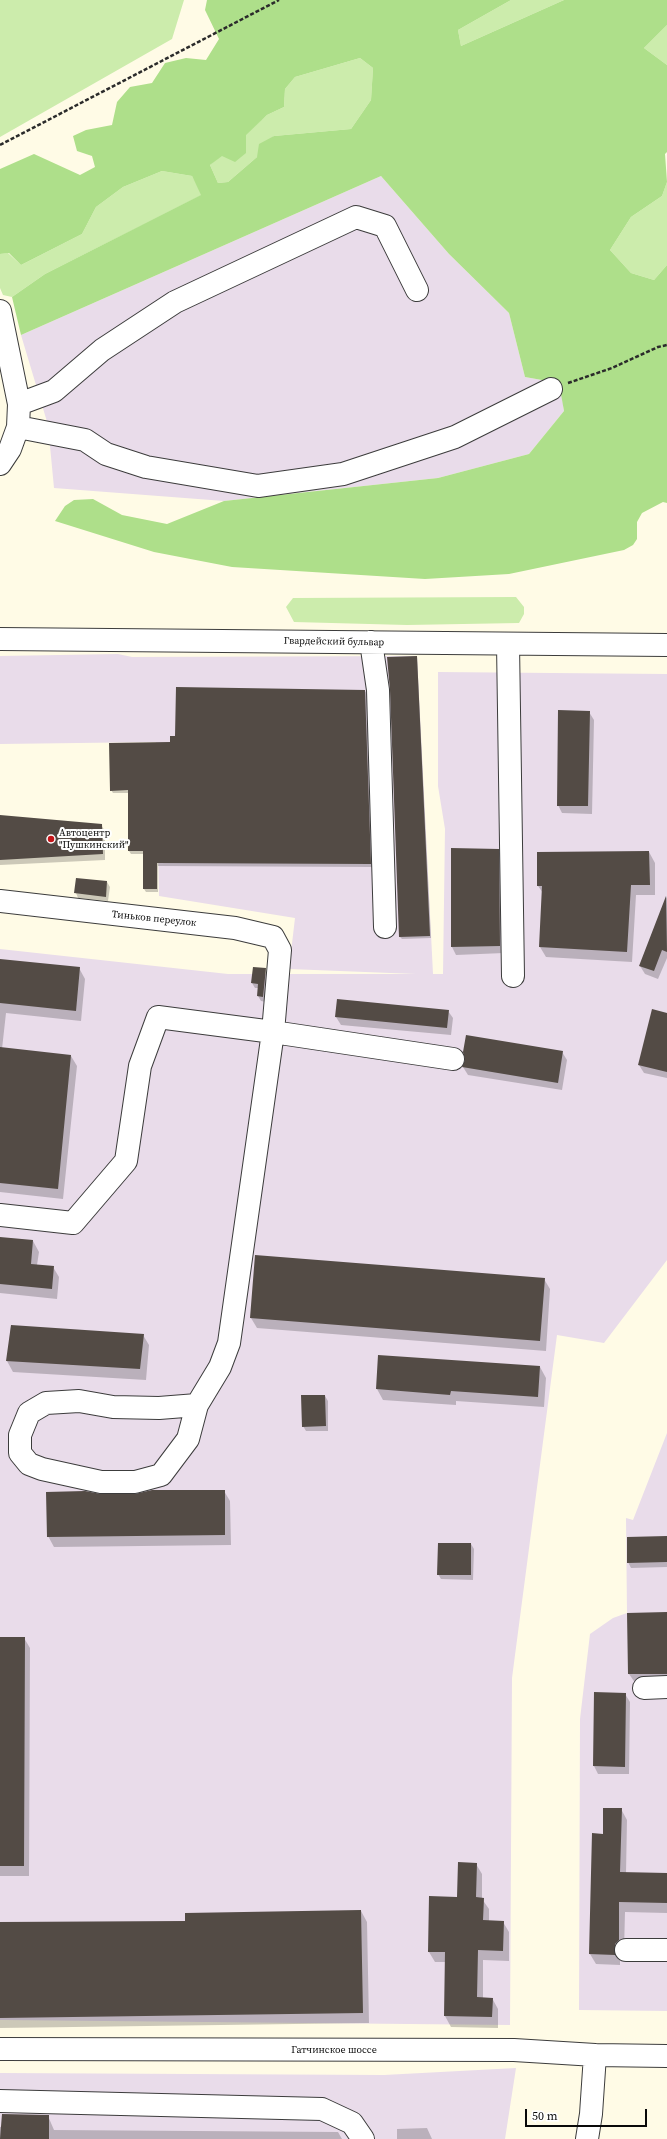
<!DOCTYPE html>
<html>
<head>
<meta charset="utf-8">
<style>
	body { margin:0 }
	#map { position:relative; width:667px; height:2139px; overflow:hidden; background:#fffbe6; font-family:"Source Serif 4",serif }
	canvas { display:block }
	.scale { position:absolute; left:525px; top:2109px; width:122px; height:18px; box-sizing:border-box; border:2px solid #090909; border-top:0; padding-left:5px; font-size:12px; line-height:14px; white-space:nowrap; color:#090909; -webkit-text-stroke:3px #fff; paint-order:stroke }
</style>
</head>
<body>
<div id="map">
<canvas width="667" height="2139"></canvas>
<div class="scale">50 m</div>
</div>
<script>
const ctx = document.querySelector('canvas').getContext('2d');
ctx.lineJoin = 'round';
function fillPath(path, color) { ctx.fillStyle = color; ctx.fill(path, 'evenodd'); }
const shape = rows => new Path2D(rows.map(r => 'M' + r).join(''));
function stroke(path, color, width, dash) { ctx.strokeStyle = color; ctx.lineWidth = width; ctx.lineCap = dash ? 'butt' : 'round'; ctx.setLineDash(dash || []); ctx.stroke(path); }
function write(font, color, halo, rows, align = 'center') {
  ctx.font = font + ' "Source Serif 4",serif'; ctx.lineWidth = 4; ctx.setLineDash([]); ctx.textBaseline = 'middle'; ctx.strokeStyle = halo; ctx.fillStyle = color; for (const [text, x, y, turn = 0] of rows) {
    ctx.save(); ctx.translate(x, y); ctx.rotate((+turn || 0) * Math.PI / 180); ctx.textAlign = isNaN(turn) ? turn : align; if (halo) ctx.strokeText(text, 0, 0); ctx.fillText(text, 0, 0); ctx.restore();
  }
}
const industrial = shape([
	[381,176,449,254,509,313,525,377,560,383,564,411,529,454,438,478,224,501,54,488,48,425,21,335],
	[118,654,132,657,417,656,433,974,443,974,445,829,438,786,438,672,667,674,667,1260,604,1343,557,1335,512,1678,510,2025,0,2020,0,949,228,974,416,974,289,969,295,918,159,896,156,742,0,744,0,656],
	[667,1433,667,2011,579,2010,580,1719,590,1634,613,1618,627,1613,626,1518,633,1520],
	[516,2068,505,2139,0,2139,0,2073,384,2075]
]);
const green = shape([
	[0,0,184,0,172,39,0,137],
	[511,0,564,0,461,46,458,30],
	[667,25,667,65,644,48],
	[360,58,373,68,371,100,351,129,274,136,257,157,228,182,218,183,210,165,267,115,284,107,285,89,295,77],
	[162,171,192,176,202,195,45,274,12,297,3,295,0,288,0,254,8,253,21,265,82,234,96,207,123,187],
	[667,182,667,265,654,280,631,273,610,250,631,217,662,196],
	[516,597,524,607,524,614,519,623,407,625,294,622,286,607,293,598]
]);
const forest = shape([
	[207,0,511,0,458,30,461,46,564,0,667,0,667,25,644,48,667,65,667,152,665,154,667,182,662,196,631,217,610,250,631,273,654,280,667,265,667,503,663,502,642,513,637,522,637,539,633,545,624,550,509,574,425,579,232,567,154,552,55,521,65,506,74,500,93,499,122,515,167,524,224,501,438,478,529,454,564,411,559,383,525,377,509,313,449,254,381,176,21,335,12,297,45,274,201,195,192,176,162,171,123,187,96,207,82,234,21,265,9,253,0,254,0,169,34,154,80,175,95,167,92,156,77,151,73,136,86,130,112,125,117,102,130,87,152,83,165,63,186,58,206,60,219,39,205,10],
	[360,58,373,68,371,100,351,129,274,136,259,144,257,157,228,182,218,183,210,165,222,156,235,162,246,153,246,135,267,115,284,107,285,89,295,77]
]);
const shadow = shape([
	[417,657,431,938,402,939,400,937],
	[365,691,367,694,372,867,158,866,158,892,146,892,144,889,144,854,131,854,129,851,129,793,113,793,111,790,171,743],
	[589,712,594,720,592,814,562,813,558,805],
	[0,816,101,825,105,831,105,860,0,865],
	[498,850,503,858,504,953,456,955,452,947],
	[649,852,655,863,655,895,636,895,632,962,546,957,540,947,543,893,538,886],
	[107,882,110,887,108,901,78,898,76,893],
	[667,896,667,958,658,979,645,974,640,966],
	[0,960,79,968,85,979,81,1021,6,1013,2,1049,71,1056,77,1066,63,1199,0,1192],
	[265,969,268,974,266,1002,261,1001,258,996,259,988,255,988,252,983],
	[448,1011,453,1018,451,1035,341,1025,336,1017],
	[667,1014,667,1078,644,1073,639,1065],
	[562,1052,567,1060,562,1090,468,1075,463,1067],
	[0,1238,33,1241,39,1252,37,1265,53,1267,59,1277,57,1299,0,1293],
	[544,1279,550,1289,546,1351,257,1328,251,1318],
	[11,1326,143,1335,149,1345,146,1380,13,1372,7,1361],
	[379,1356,540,1367,546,1378,544,1407,456,1401,456,1405,383,1400,377,1389],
	[325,1396,328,1401,328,1431,306,1431,303,1426],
	[224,1491,230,1501,231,1545,54,1547,48,1536,101,1495],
	[667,1537,667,1567,631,1568,628,1562],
	[471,1544,474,1549,473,1580,441,1579,438,1574],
	[667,1613,667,1684,636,1684,629,1674],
	[0,1638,24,1638,30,1648,29,1876,0,1876],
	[625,1694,630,1702,629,1774,598,1774,594,1766],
	[621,1809,627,1820,626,1873,667,1874,667,1913,625,1912,624,1951,620,1955,620,1965,596,1964,590,1954,604,1835],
	[476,1864,482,1874,482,1899,489,1909,489,1922,503,1922,509,1932,509,1961,483,1960,483,1998,492,1998,498,2009,498,2028,451,2027,445,2016,446,1962,435,1962,429,1952],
	[361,1911,367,1922,369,2023,0,2028,0,1923,186,1922],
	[48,2116,54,2130,338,2132,342,2139,0,2139,0,2127],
	[427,2128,432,2139,397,2139,397,2129]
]);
const building = shape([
	[417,656,430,936,399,937,390,690,387,657],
	[176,687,365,690,371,864,157,863,157,889,143,889,143,851,128,851,128,790,110,791,109,743,170,742,170,736,175,736],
	[558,710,590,711,588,806,557,806],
	[0,815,102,824,103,854,0,860],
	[451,848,499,849,500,946,451,947],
	[649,851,650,885,631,885,627,952,539,947,542,886,537,886,537,852],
	[76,878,107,881,106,897,74,893],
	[666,896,667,952,662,950,654,971,639,966],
	[0,959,80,967,76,1011,0,1003],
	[253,967,266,968,263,997,257,996,258,984,251,983],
	[337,999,449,1010,447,1028,335,1017],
	[652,1009,667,1013,667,1072,638,1065],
	[466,1035,563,1051,558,1083,462,1067,465,1060,463,1052],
	[0,1047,71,1055,58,1189,0,1183],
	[0,1237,33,1240,31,1264,54,1266,52,1289,0,1284],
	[255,1255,545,1278,540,1341,250,1318],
	[11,1325,144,1334,140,1369,6,1361],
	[378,1355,540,1366,538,1397,451,1391,450,1395,376,1389],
	[301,1395,325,1395,326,1426,302,1427],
	[152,1490,225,1490,225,1535,47,1537,46,1492,85,1491,101,1494,135,1494],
	[667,1536,667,1562,627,1563,627,1537],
	[438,1543,471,1543,471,1575,437,1575],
	[667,1612,667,1674,628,1674,627,1613],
	[0,1637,25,1637,24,1866,0,1866],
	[594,1692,626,1693,625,1767,593,1766],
	[603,1808,622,1808,620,1872,667,1873,667,1903,619,1902,619,1940,615,1944,615,1955,589,1954,592,1833,603,1834],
	[458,1862,477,1863,476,1897,484,1898,483,1920,504,1921,503,1951,478,1950,477,1997,493,1998,492,2017,444,2016,445,1952,428,1952,429,1896,457,1897],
	[361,1910,363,2013,0,2018,0,1922,185,1921,185,1913],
	[2,2114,49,2115,49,2139,0,2139]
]);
const path = shape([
	[0,145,279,0],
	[568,383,612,368,658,347,667,345]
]);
const minor = shape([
	[0,311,19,404,18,427,10,449,0,464],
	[19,404,54,391,102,350,175,302,356,217,385,226,417,290],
	[18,427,85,440,106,454,146,467,258,486,343,474,455,437,551,389],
	[0,639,667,645],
	[371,642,378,690,385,927],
	[508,644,513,976],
	[0,901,235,928,273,937,280,950,273,1032,158,1017,140,1066,126,1161,73,1223,0,1215],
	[197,1405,159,1408,113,1407,79,1401,46,1403,29,1413,20,1435,20,1453,29,1464,42,1469,101,1482,135,1482,161,1475,188,1439,197,1405,220,1367,229,1343,273,1032,453,1059],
	[644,1688,667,1687],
	[626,1950,667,1950],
	[0,2049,514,2050,595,2055,667,2056],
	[0,2101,322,2109,352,2123,363,2139],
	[587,2139,591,2114,595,2055]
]);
const markers = [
	[51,839,4,"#c5161a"]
];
const streetNames = [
	["Гвардейский бульвар",334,642,1],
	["Тиньков переулок",154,919,6],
	["Гатчинское шоссе",334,2050]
];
const poiNames = [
	["Автоцентр",59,833],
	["\"Пушкинский\"",59,845]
];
fillPath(industrial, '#e9dcea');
fillPath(green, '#ccecac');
fillPath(forest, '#aedf8a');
fillPath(shadow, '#0003');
fillPath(building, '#534b45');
stroke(minor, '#3c3c3c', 24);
stroke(path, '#2b2b2b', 2.5, [4, 2]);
stroke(minor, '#fff', 22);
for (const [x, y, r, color] of markers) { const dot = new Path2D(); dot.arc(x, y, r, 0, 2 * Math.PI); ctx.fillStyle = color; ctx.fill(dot); stroke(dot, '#fff', 1.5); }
write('10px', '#090909', '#fff', streetNames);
write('10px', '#090909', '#fff', poiNames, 'left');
</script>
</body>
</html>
